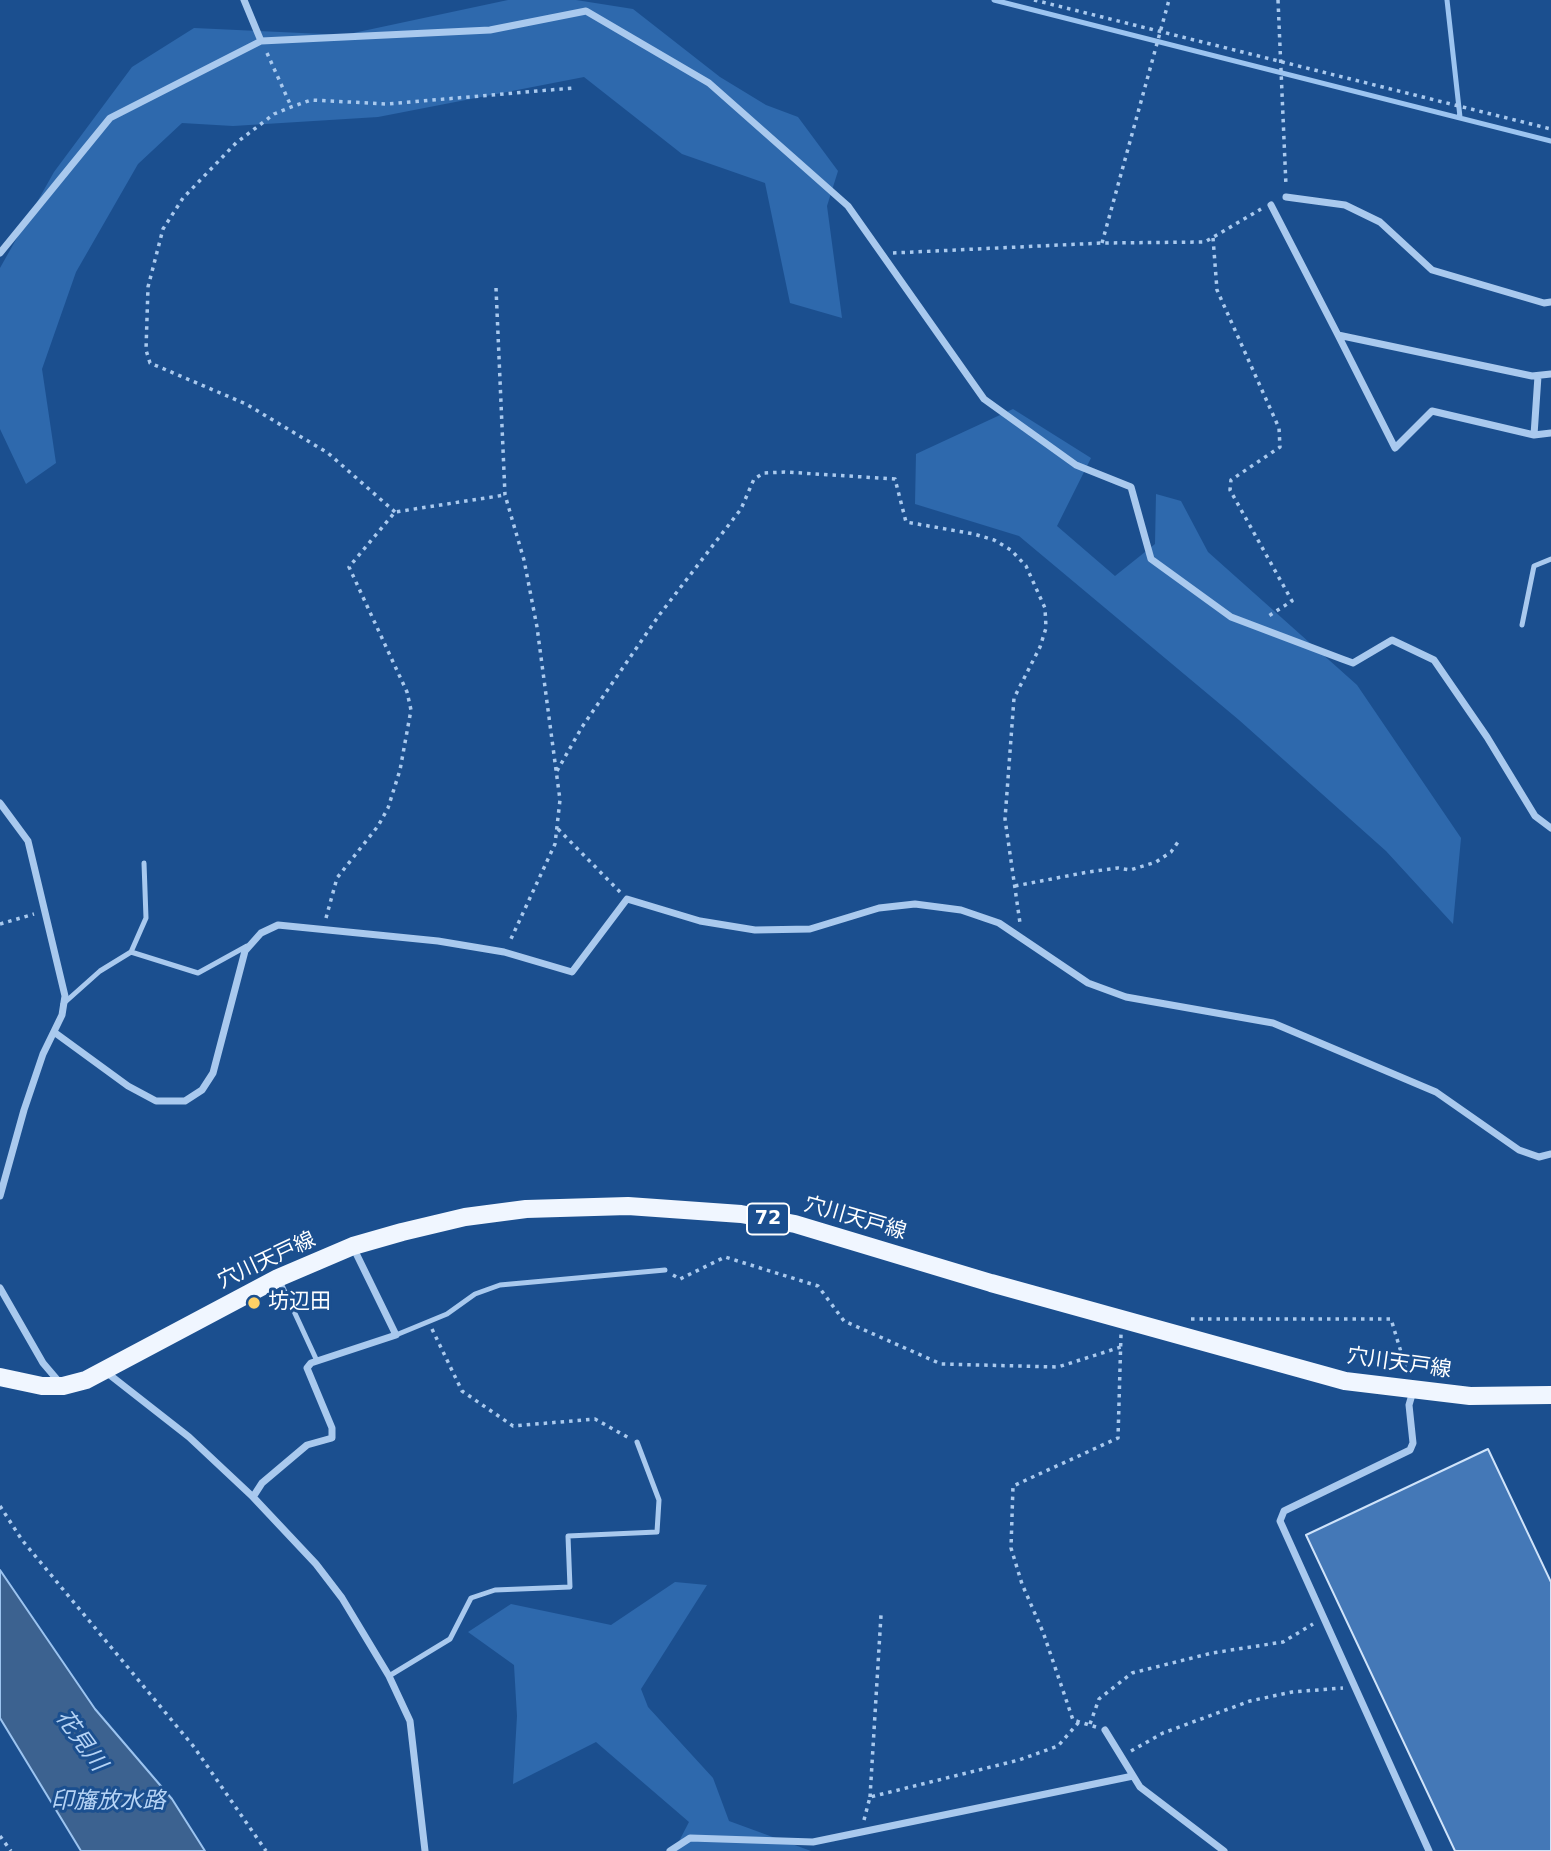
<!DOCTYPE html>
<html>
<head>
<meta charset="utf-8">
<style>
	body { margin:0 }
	canvas { display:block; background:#1b4f8f }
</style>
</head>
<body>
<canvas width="1551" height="1851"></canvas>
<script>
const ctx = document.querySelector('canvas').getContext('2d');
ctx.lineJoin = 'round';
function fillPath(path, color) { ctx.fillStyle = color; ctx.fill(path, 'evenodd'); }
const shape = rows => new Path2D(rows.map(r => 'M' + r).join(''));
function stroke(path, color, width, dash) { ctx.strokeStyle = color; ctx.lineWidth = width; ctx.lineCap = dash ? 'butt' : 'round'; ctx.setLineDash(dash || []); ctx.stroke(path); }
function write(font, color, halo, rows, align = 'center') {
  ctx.font = font + ' "DejaVu Sans","Noto Sans JP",sans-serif'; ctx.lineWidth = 6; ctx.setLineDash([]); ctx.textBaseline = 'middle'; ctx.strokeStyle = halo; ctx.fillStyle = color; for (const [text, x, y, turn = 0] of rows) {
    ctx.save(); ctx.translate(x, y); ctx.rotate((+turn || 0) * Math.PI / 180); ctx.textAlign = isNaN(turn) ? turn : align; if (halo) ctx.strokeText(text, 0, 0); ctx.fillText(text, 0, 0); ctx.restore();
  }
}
const green = shape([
	[508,0,576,0,633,9,720,77,766,105,798,117,838,171,827,206,842,318,790,303,765,183,682,154,584,77,378,117,233,126,182,123,138,164,76,272,42,369,56,463,26,484,0,429,0,268,54,172,132,67,194,28,344,35],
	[1013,409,1091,458,1057,526,1115,576,1155,544,1156,494,1181,501,1208,552,1357,685,1461,838,1453,924,1386,851,1239,720,1019,536,915,504,916,454],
	[675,1582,707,1585,641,1689,648,1707,713,1778,729,1821,811,1851,674,1851,689,1822,596,1742,513,1784,517,1716,514,1665,468,1632,511,1604,611,1625]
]);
const water = shape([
	[0,1570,95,1709,172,1799,205,1851,81,1851,0,1718,0,1570]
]);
const stream = shape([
	[994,0,1551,141],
	[1447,0,1460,117]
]);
const building = shape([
	[1488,1449,1551,1582,1551,1851,1455,1851,1306,1535,1488,1449]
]);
const path = shape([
	[1034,0,1551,129],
	[1278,0,1286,186],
	[267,53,291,106],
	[1213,238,1217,290,1279,428,1280,447,1231,480,1230,490,1292,601,1267,617],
	[1102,243,1169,0],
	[893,253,1102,243,1205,242,1261,209],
	[496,288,505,495,524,560,537,627,560,800,555,844,510,941],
	[395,512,328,453,246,404,150,363,146,350,148,287,163,229,183,198,236,143,274,114,291,107,311,100,387,104,573,88],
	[557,771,582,727,660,614,741,509,754,479,764,473,785,472,895,479,906,522,974,534,994,540,1011,550,1026,566,1045,608,1046,628,1040,647,1014,698,1005,819,1020,923],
	[558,829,620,892],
	[1015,886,1088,872,1118,868,1130,870,1156,862,1171,852,1178,842],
	[326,918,337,878,378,826,388,808,400,770,411,710,407,692,349,567,395,512,505,495],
	[0,924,34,914],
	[673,1275,680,1279,725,1257,818,1286,844,1321,941,1364,1058,1367,1121,1347],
	[1191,1319,1391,1319,1407,1372],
	[432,1329,462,1391,513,1426,595,1419,629,1438],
	[0,1506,22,1540,194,1747,266,1851],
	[1090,1724,1099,1699,1132,1673,1212,1653,1283,1642,1313,1624],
	[1096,1727,1073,1720,1043,1632,1022,1584,1011,1548,1013,1486,1118,1438,1121,1334],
	[1131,1751,1163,1733,1250,1701,1292,1692,1343,1688],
	[870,1797,881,1615],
	[864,1820,870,1797,1019,1760,1058,1746,1079,1722],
	[0,1836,11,1851]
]);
const service = shape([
	[1522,625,1534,566,1551,559],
	[131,952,198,973,247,946],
	[63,1004,100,971,131,952,146,918,144,863],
	[280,1281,317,1361],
	[396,1335,447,1314,475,1294,500,1285,665,1270],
	[389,1676,450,1639,471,1598,495,1590,570,1587,568,1536,657,1532,659,1500,637,1442]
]);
const minor = shape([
	[244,0,261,41],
	[1286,197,1345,205,1380,222,1432,270,1544,303,1551,302],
	[1271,205,1338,335,1532,376,1551,374],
	[0,253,110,118,261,41,490,30,586,11,709,83,848,206,984,399,1076,465,1131,487,1151,559,1231,617,1342,659,1353,663,1392,640,1434,660,1487,737,1535,816,1551,828],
	[1338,335,1395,448,1432,411,1534,435,1551,433],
	[1534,435,1538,376],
	[0,803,28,841,65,996,62,1015,43,1054,24,1110,0,1196],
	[54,1032,128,1086,156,1101,185,1101,202,1090,213,1073,245,951,261,933,278,925,438,941,504,952,572,972,627,899,700,921,755,930,810,929,879,908,915,904,961,910,999,923,1088,983,1126,997,1273,1023,1436,1092,1519,1150,1539,1157,1551,1154],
	[0,1288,43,1363,60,1383],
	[106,1372,189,1437,253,1497,316,1564,342,1598,389,1676,410,1721,425,1851],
	[1413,1391,1409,1405,1413,1443,1410,1450,1284,1511,1280,1521,1429,1851],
	[253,1497,262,1483,307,1445,332,1438,332,1428,307,1368,311,1363,396,1335,353,1247],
	[1105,1730,1140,1787,1224,1851],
	[670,1851,690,1838,813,1842,1133,1776]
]);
const primary = shape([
	[0,1377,42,1386,63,1386,86,1380,278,1278,353,1246,402,1232,465,1217,526,1209,628,1206,741,1214,795,1224,991,1283,1345,1381,1470,1396,1551,1395]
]);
const markers = [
	[254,1303,7,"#ffd166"]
];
const shields = [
	[768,1219,42]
];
const shieldNames = [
	["72",768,1219]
];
const streetNames = [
	["穴川天戸線",855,1219,16],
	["穴川天戸線",267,1261,-25],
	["穴川天戸線",1399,1364,8]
];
const poiNames = [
	["坊辺田",268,1303]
];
const waterNames = [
	["花見川",80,1741,54],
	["印旛放水路",108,1802]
];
fillPath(green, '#2e69ad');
fillPath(water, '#3c6290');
stroke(water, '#9cc4f0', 2);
stroke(stream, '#9cc4f0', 5);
fillPath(building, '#4478b7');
stroke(building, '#cfe3fa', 2);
stroke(path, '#a9c9ee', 3.5, [3.5, 5]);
stroke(service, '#a9c9ee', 5);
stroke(minor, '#a9c9ee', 7);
stroke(primary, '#f0f6ff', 18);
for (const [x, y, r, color] of markers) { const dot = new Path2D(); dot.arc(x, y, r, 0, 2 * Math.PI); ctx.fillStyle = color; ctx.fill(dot); stroke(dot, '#1b4f8f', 2.5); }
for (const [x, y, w] of shields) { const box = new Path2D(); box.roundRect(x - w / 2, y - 15.5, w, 31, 5); ctx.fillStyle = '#1b4f8f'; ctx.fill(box); stroke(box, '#fff', 2); }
write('bold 19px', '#fff', null, shieldNames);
write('21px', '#fff', '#1b4f8f', streetNames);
write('21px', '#fff', '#1b4f8f', poiNames, 'left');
write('italic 23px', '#b5d3f5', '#1b4f8f', waterNames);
</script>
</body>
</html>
